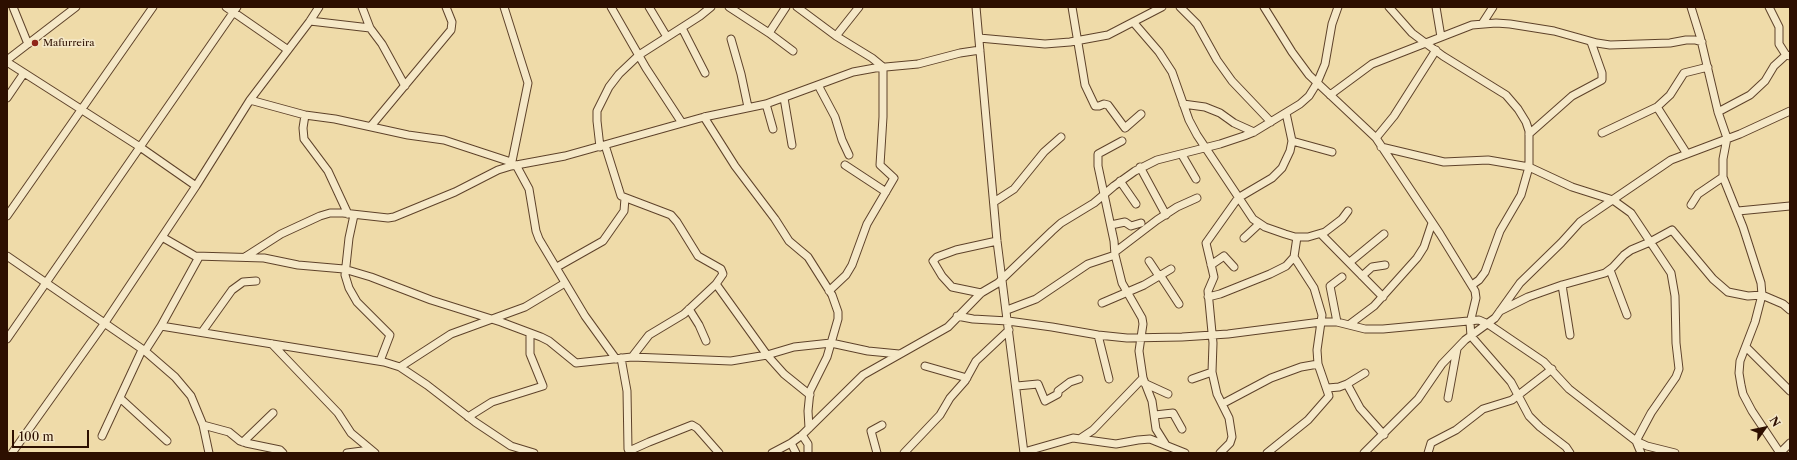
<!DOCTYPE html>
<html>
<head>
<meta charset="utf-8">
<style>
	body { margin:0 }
	#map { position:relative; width:1797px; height:460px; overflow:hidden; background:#efdba9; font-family:"Libre Caslon Text",serif }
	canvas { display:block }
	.frame { position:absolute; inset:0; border:8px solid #2d0f00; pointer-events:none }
	.north { position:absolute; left:1745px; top:408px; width:40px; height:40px; -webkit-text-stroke:3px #f5e8c7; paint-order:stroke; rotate:57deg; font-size:11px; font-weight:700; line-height:16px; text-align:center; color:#2d0f00 }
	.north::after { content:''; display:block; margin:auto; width:14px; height:18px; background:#2d0f00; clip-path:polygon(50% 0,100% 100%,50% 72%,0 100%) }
	.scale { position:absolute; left:12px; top:430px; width:77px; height:18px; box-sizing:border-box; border:2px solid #2d0f00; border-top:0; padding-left:5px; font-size:12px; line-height:14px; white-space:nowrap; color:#2d0f00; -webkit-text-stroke:3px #f5e8c7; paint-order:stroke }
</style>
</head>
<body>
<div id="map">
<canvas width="1797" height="460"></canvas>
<div class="frame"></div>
<div class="north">N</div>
<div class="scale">100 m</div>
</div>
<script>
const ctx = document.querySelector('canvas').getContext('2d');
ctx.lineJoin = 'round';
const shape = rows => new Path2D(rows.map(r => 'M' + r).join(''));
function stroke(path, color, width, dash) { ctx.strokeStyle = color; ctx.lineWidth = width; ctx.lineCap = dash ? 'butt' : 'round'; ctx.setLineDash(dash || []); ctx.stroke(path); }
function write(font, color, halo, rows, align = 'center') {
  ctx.font = font + ' "Libre Caslon Text",serif'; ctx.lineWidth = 3.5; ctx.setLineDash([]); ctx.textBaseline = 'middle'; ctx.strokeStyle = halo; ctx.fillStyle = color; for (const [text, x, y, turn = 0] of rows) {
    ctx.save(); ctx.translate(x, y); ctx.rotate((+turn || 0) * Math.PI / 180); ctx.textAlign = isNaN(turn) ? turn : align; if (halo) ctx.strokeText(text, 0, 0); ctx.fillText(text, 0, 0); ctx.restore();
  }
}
const minor = shape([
	[13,7,28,44],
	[226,7,288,50],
	[362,7,370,28,382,44,405,86],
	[504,7,528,83,511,166],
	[611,7,646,68,682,123],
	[649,7,667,37],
	[729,7,769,33,793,51],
	[797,7,836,36,872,58,883,67,883,117,880,165,894,178,867,224,852,265,846,275,829,291],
	[976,7,997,241,1024,453],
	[1072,7,1085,85,1095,106,1099,106,1104,104,1108,105,1125,128,1141,114],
	[1180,7,1197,24,1217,60,1232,81,1271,122],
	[1264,7,1292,52,1309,75,1376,138,1440,234,1475,291,1476,298,1470,323,1471,336,1511,382,1529,416,1540,427,1566,447,1570,453],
	[1389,7,1412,33,1443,56,1506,95,1518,109,1526,122,1529,131,1529,167,1521,195,1500,231,1485,272,1479,280,1472,285],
	[1436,7,1441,37],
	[1691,7,1700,36,1718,112,1727,138,1723,159,1723,177,1743,227,1761,283,1762,295,1755,322,1740,361,1739,373,1741,385,1743,394,1752,411,1780,453],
	[1769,7,1779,27,1779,44,1786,55],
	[310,21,370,28],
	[1134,23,1159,52,1172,72,1189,120,1197,135,1253,219,1265,227,1285,234,1295,237,1308,237,1325,232,1342,219,1348,211],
	[1482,24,1493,7],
	[682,28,705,73],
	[769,33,786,7],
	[836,36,859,7],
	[979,38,1045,44,1070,42,1108,35,1162,7],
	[731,39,741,74,748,107],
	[7,60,76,7],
	[7,62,140,147,196,186],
	[818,85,835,117,842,140,849,155],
	[1330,95,1372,64,1472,25,1496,23,1510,24,1554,31,1597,43,1610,45,1670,43,1686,40,1695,40,1702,42],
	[7,98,24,73],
	[784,98,792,145],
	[250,100,305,115,335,119,408,135,444,140,511,162],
	[766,104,773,129],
	[1183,104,1205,107,1220,113,1234,123,1254,132],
	[1657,107,1687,154],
	[1718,112,1750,95,1765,81,1774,66,1786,55,1790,56],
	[305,115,303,128,304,139,328,171,348,214],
	[704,117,735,166,775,219,789,241,808,257,832,295,838,312,838,319,827,357,810,391,808,411,809,428],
	[371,126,451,30,452,22,446,7],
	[1602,133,1657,107,1670,95,1684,73,1708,67],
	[1529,134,1572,96,1602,80,1602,73,1591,42],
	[1376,138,1394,116,1436,50],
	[1122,141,1098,154,1098,166,1114,241,1115,255,1122,283,1142,318,1143,324,1139,351,1143,378,1152,401,1156,429,1166,445],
	[1292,141,1332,152],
	[605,145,621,196,671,215,677,222,698,256,721,269,723,274,716,284,684,314,649,335,632,357],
	[600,147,597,121,597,111,609,87,619,74,639,55,700,16,711,7],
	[1381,147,1444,162,1488,160,1529,167,1572,187,1613,200,1631,213,1671,273,1675,296,1676,343,1679,369,1676,377,1651,413,1636,441,1641,453],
	[1182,155,1196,179],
	[516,165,529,189,536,231,539,239,585,316,616,359],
	[845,165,886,192],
	[1140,167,1166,215],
	[1120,181,1136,204],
	[994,202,1014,189,1044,152,1061,137],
	[1691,205,1698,194,1723,177],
	[1738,211,1790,206],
	[354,215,349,238,345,275,349,288,357,302,390,335,380,361],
	[7,216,153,7],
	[1111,225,1125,222,1131,226,1141,223],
	[1321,234,1383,297],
	[162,237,195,256,264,258,298,265,344,269,371,277,431,300,501,322,541,337,549,341,576,363,632,357,731,361,767,355,794,347,831,343,868,351,899,354],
	[1244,238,1259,224],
	[1115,252,1157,220,1177,207,1197,198],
	[7,256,145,351,175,377,191,396,203,425,209,453],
	[245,257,281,234,320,216,330,213,343,213,388,218,394,217,455,192,498,170,511,166,565,156,704,117,766,104,853,72,875,68,918,64,960,53,980,50],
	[1149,261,1159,276],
	[1350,262,1384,234],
	[1211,265,1224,256,1234,267],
	[557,267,603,241,624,211,625,198],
	[1610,270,1627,315],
	[1160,275,1179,304],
	[1362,276,1372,267,1385,265],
	[716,284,767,355,784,374,810,395],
	[1562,285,1570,335],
	[981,293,952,287,942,276,933,261,937,257,956,250,997,241],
	[1208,297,1220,294,1270,274,1286,266,1294,257],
	[1102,303,1144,285,1171,269],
	[689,309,699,325,706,341],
	[1007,310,1036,299,1088,264,1115,255],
	[1500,311,1528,297,1562,285,1605,273,1613,267,1624,255,1631,250,1650,242,1672,230,1713,279,1728,292,1748,296,1762,295,1783,304,1790,310],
	[957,316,973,319,1008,321,1052,327,1098,335,1127,338,1182,337,1228,334,1321,322,1337,322,1365,329,1383,329,1479,320,1488,324,1544,362,1569,389,1636,441,1647,446,1675,453],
	[1337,322,1330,286,1342,277],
	[1350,324,1374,306,1417,258,1424,247,1432,223],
	[161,326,384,362,400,367,427,385,475,422,511,446,534,453],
	[202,332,232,290,243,282,256,281],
	[1098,335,1109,379],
	[7,339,237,7],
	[272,344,338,413,351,433,375,453],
	[1746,347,1790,391],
	[145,351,161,326,199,257],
	[621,358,627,391,628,449,630,453],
	[925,366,967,378],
	[400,367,451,334,525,307,565,283],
	[1192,379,1212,372],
	[1144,383,1168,394],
	[1347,384,1360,408,1384,435],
	[1017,386,1038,384,1045,401,1058,394,1058,391,1070,382,1079,379],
	[1328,388,1339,387,1347,384,1365,373],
	[120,398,167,441],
	[1448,398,1457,349],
	[1222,404,1271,378,1301,367,1318,364],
	[1155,415,1173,413,1182,429],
	[468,417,492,402,543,386,530,354,530,334],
	[203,425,229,432,240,441,246,443,280,450,283,453],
	[802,435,808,444,808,453],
	[102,436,142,350],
	[1081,438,1093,430,1143,378],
	[243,442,273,413],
	[791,443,796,453],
	[629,451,649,442,692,425,697,428,719,453],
	[1024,452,1073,438,1116,444,1138,440,1150,439,1185,453],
	[12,453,104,324,196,186,250,100,310,21,319,7],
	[347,453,370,450],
	[772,453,791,443,802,435,863,375,948,327,981,293,998,283,1052,231,1061,223,1094,203,1114,186,1135,171,1157,160,1220,144,1244,136,1254,132,1300,104,1309,96,1317,83,1325,64,1332,24,1338,7],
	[877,453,871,431,882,425],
	[904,453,940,415,950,398,965,381,976,361,1009,330],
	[1220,453,1230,443,1232,437,1229,418,1217,394,1212,372,1213,343,1208,291,1214,277,1206,243,1238,198,1272,178,1282,168,1290,151,1292,141,1286,113],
	[1267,453,1308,420,1329,396,1318,364,1317,350,1322,315,1314,288,1294,257,1297,237],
	[1364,453,1418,399,1442,364,1465,340,1495,318,1520,283,1561,243,1580,222,1671,160,1740,134,1790,111],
	[1428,453,1431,443,1456,430,1483,409,1512,400,1552,369],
	[1780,453,1790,443]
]);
const markers = [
	[35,43,4,"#8f2418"]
];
const poiNames = [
	["Mafurreira",43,43]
];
stroke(minor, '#5e422a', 9);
stroke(minor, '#f5e8c7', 7);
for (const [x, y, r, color] of markers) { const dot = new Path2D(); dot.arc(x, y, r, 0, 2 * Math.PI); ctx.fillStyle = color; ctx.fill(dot); stroke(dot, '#f5e8c7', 1.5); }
write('10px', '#2d0f00', '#f5e8c7', poiNames, 'left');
</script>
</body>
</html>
